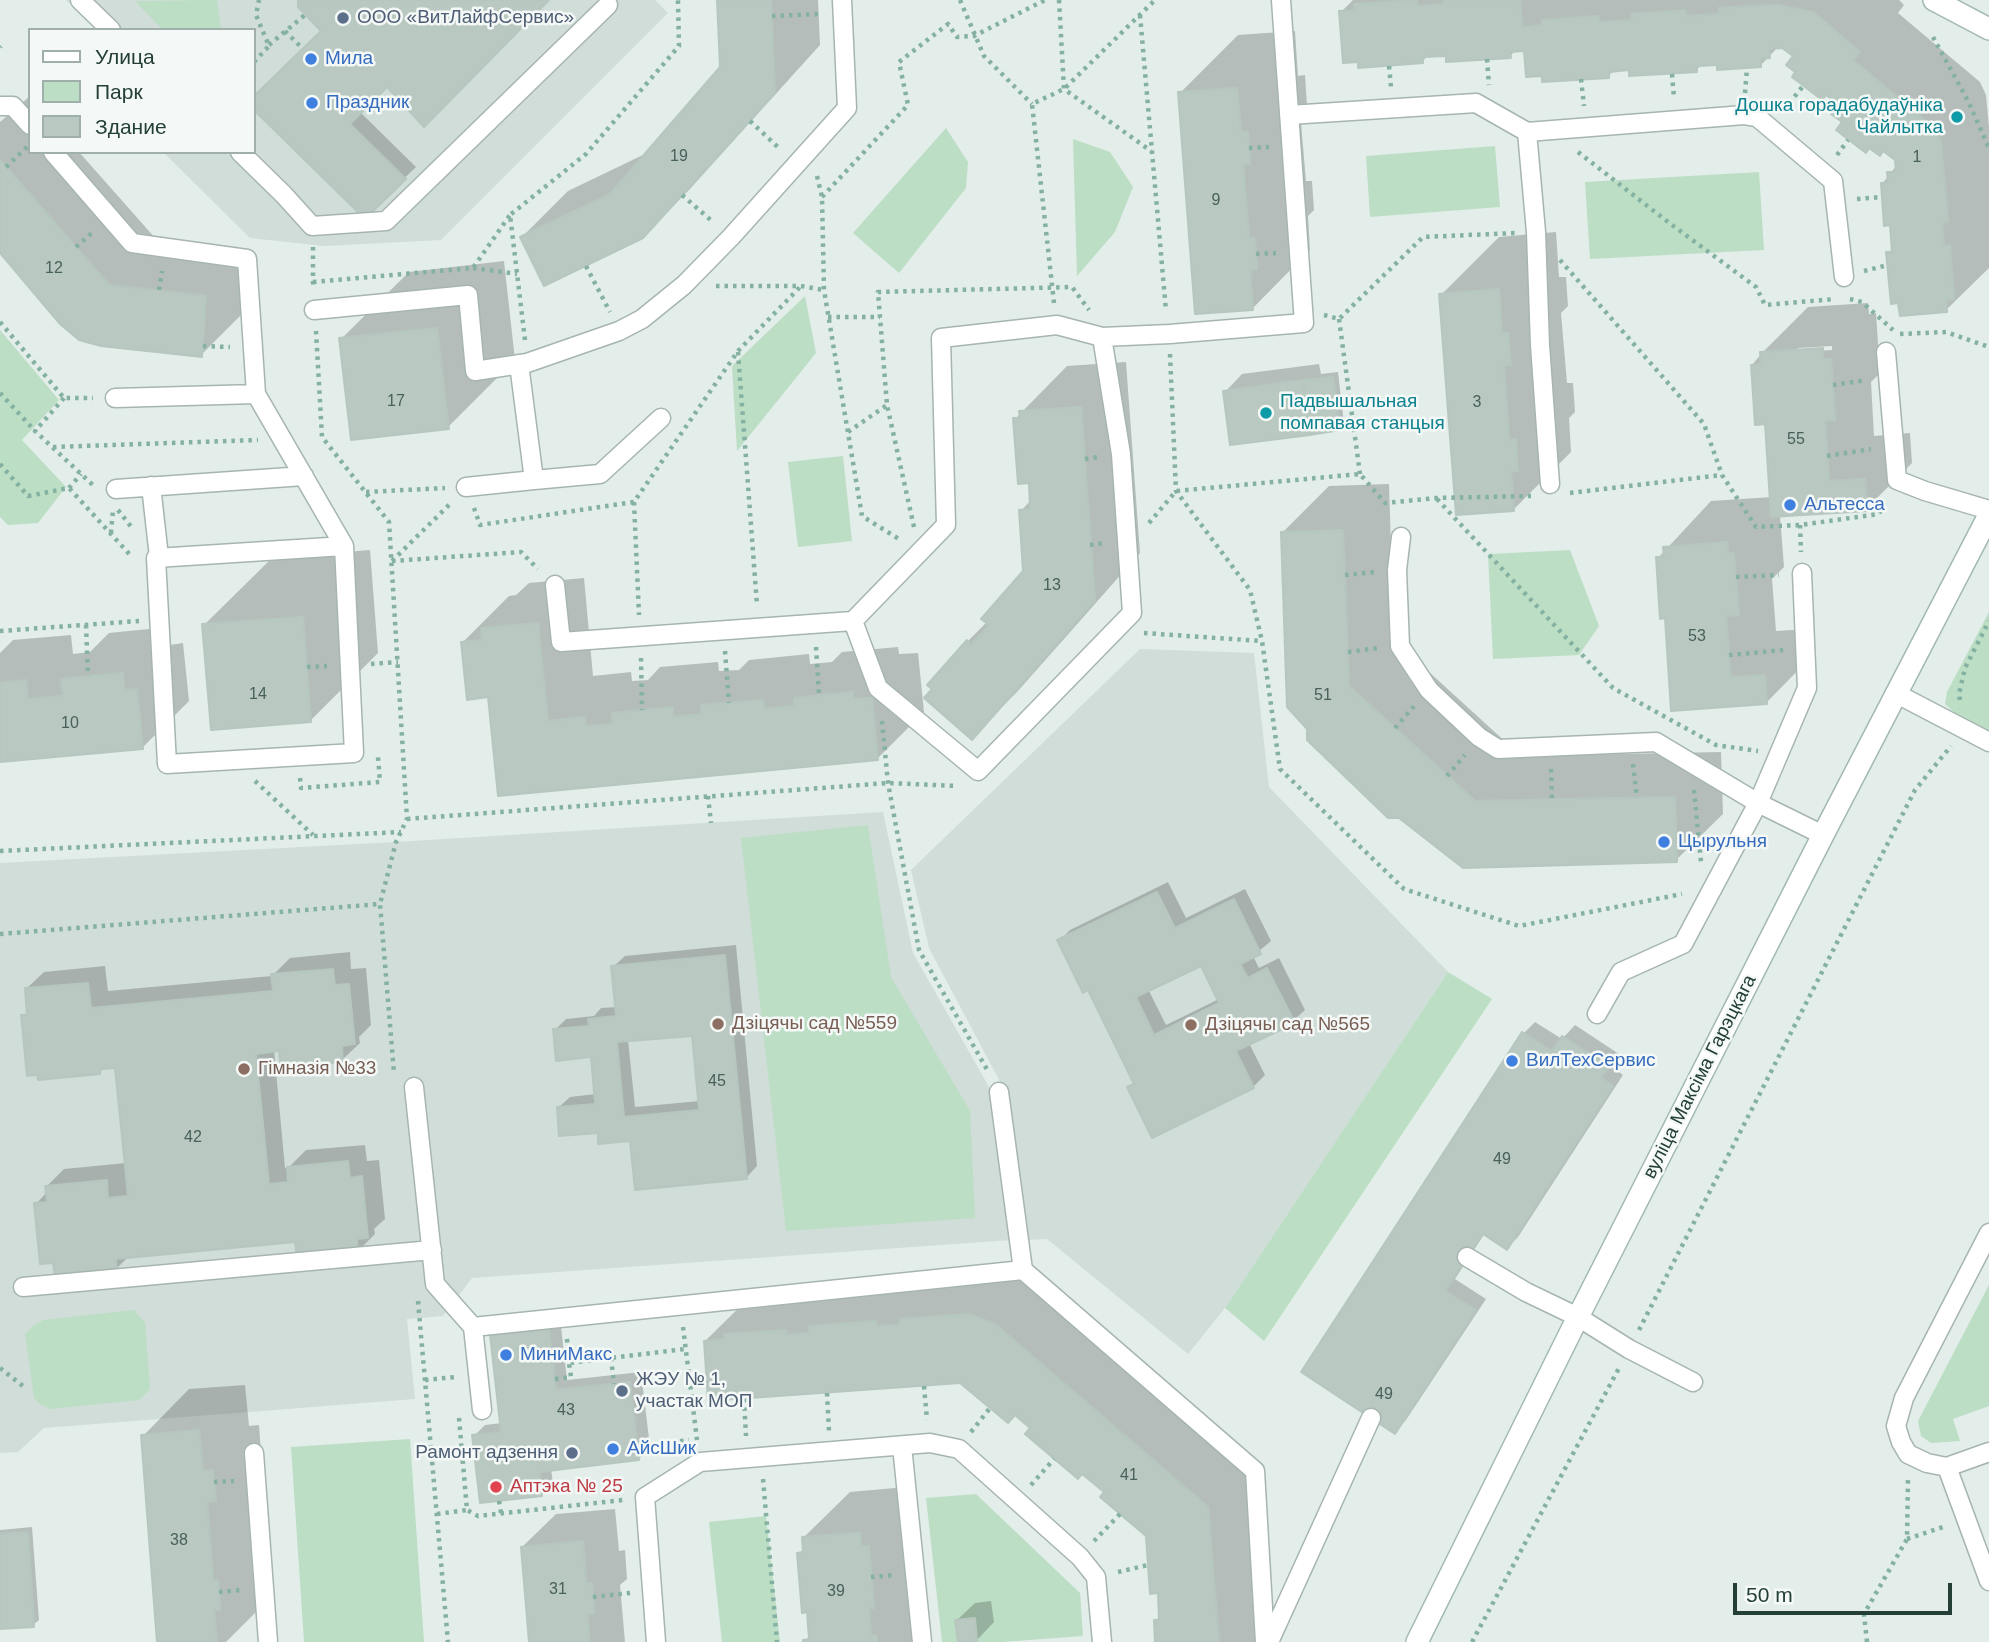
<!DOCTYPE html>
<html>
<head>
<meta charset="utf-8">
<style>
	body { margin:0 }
	#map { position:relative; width:1989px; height:1642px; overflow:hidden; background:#e3ede9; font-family:Arial,sans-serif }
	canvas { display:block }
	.legend { position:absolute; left:28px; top:28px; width:228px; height:126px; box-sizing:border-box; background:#f4f9f7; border:2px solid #a0afaa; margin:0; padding:9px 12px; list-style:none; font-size:21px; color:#233f37 }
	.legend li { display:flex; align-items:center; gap:14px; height:35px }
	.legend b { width:35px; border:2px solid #a0afaa }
	.scale { position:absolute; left:1733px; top:1583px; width:219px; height:32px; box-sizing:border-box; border:4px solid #233f37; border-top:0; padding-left:9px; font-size:21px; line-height:24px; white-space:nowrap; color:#233f37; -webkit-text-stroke:5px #f4f9f7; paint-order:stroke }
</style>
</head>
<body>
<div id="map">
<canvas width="1989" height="1642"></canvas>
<ul class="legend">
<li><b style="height:9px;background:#fff"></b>Улица</li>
<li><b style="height:19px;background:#bcdec5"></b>Парк</li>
<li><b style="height:19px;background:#b9c8c1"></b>Здание</li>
</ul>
<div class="scale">50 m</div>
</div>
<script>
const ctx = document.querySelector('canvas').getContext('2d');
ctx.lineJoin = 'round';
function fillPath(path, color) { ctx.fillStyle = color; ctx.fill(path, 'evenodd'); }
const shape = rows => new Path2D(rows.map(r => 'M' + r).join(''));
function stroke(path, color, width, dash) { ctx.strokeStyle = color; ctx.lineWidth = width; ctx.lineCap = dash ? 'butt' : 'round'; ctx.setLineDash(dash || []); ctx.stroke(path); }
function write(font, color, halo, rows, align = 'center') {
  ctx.font = font + ' Arial,sans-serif'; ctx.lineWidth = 5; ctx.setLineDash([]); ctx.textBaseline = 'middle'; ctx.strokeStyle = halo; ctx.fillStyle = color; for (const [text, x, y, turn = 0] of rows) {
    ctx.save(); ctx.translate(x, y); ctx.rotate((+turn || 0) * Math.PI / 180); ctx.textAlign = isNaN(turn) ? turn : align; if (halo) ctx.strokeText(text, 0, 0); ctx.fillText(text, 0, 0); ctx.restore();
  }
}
const built = shape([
	[66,0,655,0,668,13,441,240,324,246,250,238,163,152,254,152,254,30,97,30],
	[1140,649,1254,653,1269,787,1448,972,1225,1308,1188,1354,1047,1239,1026,1240,1005,1091,929,948,911,870],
	[883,812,913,953,993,1094,1012,1240,472,1278,443,1316,407,1319,415,1399,44,1428,18,1452,0,1453,0,863,396,842]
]);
const green = shape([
	[217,0,221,30,163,30,135,1],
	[946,128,968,162,966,188,899,273,853,233],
	[1073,139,1110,152,1133,187,1115,232,1077,276],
	[1495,146,1500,207,1370,217,1366,156],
	[1759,172,1764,250,1590,259,1585,182],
	[805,296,816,353,737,451,732,366],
	[0,330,59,400,22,440,66,487,38,523,8,525,0,517],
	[843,456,852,541,798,547,788,462],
	[1570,550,1599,626,1579,655,1493,659,1488,554],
	[1989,612,1989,731,1955,713,1945,704,1947,692],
	[868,825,891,977,970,1111,975,1218,786,1231,741,838],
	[1448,972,1492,999,1264,1341,1225,1308],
	[1989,1285,1989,1406,1953,1419,1960,1441,1931,1443,1921,1436,1918,1421],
	[134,1310,145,1323,150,1389,139,1400,51,1409,41,1405,34,1398,25,1334,32,1327,43,1320],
	[410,1439,424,1642,304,1642,291,1447],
	[976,1494,1080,1593,1083,1636,1002,1642,942,1642,926,1498],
	[766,1516,780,1642,722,1642,709,1522]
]);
const shadow = shape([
	[300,0,547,0,387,84,360,112,416,167,365,216,254,108,254,99,323,31],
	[718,0,818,0,820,45,689,190,642,237,522,237,568,191,647,153,721,68],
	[1353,0,1899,0,1904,5,1898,13,1980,82,1986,95,1989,127,1989,268,1946,310,1888,253,1894,247,1892,223,1882,184,1897,165,1896,159,1844,122,1841,103,1798,72,1795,56,1783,46,1779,46,1761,65,1719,63,1703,64,1696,70,1615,70,1608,76,1526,49,1516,50,1510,56,1428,55,1422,62,1341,12],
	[1295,31,1298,76,1305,75,1307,105,1300,111,1306,181,1312,181,1314,210,1308,216,1310,250,1253,308,1180,93,1238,35],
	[30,96,30,152,79,152,156,239,251,250,247,309,201,355,0,250,0,122],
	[1556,232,1559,277,1566,277,1568,306,1561,313,1567,383,1573,383,1575,412,1569,418,1571,452,1514,509,1441,295,1499,237],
	[504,261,515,360,448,427,341,339,409,272],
	[1868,303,1869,314,1876,313,1880,373,1871,382,1874,436,1910,433,1912,463,1866,509,1780,515,1784,567,1772,579,1776,631,1810,629,1812,656,1766,703,1673,709,1666,617,1658,558,1711,501,1772,497,1767,422,1752,365,1762,353,1808,307],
	[1832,346,1832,350,1798,352,1798,348],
	[1126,362,1140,553,1017,692,971,738,968,641,987,622,1025,572,1021,511,1031,500,1030,481,1015,419,1067,366],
	[1319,364,1321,374,1338,372,1344,424,1339,429,1225,392,1242,374],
	[1389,484,1394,640,1521,756,1721,752,1723,814,1676,860,1399,816,1283,532,1329,486],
	[370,550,378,653,310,721,204,625,272,558],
	[584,578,593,676,631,672,632,681,648,680,660,667,718,662,719,671,739,670,749,660,809,654,810,664,832,662,842,652,898,647,899,654,918,653,924,712,877,759,500,794,490,696,463,642,509,596,516,595,529,583],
	[169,627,170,645,183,643,189,701,143,747,0,761,0,653,13,640,71,635,73,654,90,652,109,633],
	[1168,882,1186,918,1245,889,1271,941,1253,956,1259,968,1279,958,1305,1010,1293,1021,1249,1043,1265,1075,1253,1087,1153,1136,1129,1087,1135,1082,1089,988,1059,941,1070,930],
	[1201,963,1219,999,1166,1025,1148,989],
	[736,945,757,1166,746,1178,632,1139,599,1131,558,1108,570,1097,596,1094,592,1055,555,1030,566,1019,594,1016,601,1008,617,1007,613,967,625,956],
	[693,1034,700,1101,635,1107,628,1040],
	[350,952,351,969,366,968,371,1025,359,1037,360,1043,342,1060,281,1049,274,1050,285,1168,288,1168,306,1150,365,1145,367,1161,379,1160,385,1219,374,1229,375,1234,358,1251,297,1240,129,1256,116,1269,36,1204,47,1192,47,1186,64,1169,126,1163,117,1066,105,1067,99,1073,23,1016,29,1011,26,989,44,972,105,966,108,991,272,976,290,958],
	[1535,1022,1562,1039,1575,1025,1619,1054,1611,1066,1623,1075,1518,1237,1507,1248,1485,1233,1455,1279,1486,1299,1406,1420,1395,1432,1303,1372,1524,1033],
	[1015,1268,1254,1460,1268,1642,1157,1642,1155,1621,1161,1615,1159,1591,1148,1535,1107,1492,1016,1414,961,1381,705,1341,752,1295],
	[560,1318,567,1380,641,1372,650,1447,639,1459,551,1469,553,1483,541,1495,474,1436,485,1425,502,1423,492,1336,503,1325],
	[245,1385,249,1426,259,1425,261,1453,263,1605,226,1642,159,1642,143,1436,189,1389],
	[906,1487,927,1642,805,1642,811,1634,799,1554,804,1548,803,1538,850,1492],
	[615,1509,619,1551,625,1550,627,1579,620,1585,625,1642,531,1642,522,1547,556,1514],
	[32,1527,39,1620,33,1625,0,1628,0,1530],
	[991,1601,994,1622,977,1640,960,1642,957,1620,975,1603]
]);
const building = shape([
	[298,0,549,0,424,127,387,87,350,124,406,179,365,219,254,110,254,96,321,31,298,7,298,0],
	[717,0,771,0,775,93,643,238,544,286,520,237,610,194,720,67,717,0],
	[1417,0,1417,6,1444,4,1444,0,1520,0,1522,27,1542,25,1542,20,1599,16,1599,22,1632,20,1631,14,1685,10,1686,16,1719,14,1719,8,1777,5,1813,12,1860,52,1853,60,1934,128,1941,141,1948,222,1942,223,1944,246,1950,245,1954,299,1946,299,1947,312,1900,316,1898,303,1891,304,1886,252,1892,252,1890,225,1884,226,1881,183,1888,183,1887,172,1896,172,1895,160,1883,151,1880,156,1869,148,1866,153,1836,130,1842,122,1831,114,1839,104,1826,95,1822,100,1792,77,1795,72,1786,65,1793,56,1782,48,1769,49,1770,58,1761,59,1761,67,1717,70,1717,65,1697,66,1697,72,1629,76,1629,70,1609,72,1609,78,1542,82,1542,76,1526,77,1524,51,1510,52,1511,58,1446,62,1446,56,1423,57,1423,63,1358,68,1358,62,1343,63,1339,11,1355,10,1354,4,1417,0],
	[1237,88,1241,132,1248,132,1250,164,1243,164,1249,238,1255,238,1257,269,1250,270,1253,310,1195,314,1178,92,1237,88],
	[0,160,109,285,206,296,202,357,101,346,79,340,60,324,0,253,0,160],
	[1499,289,1502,334,1508,333,1511,365,1504,366,1509,440,1516,439,1518,471,1511,471,1514,511,1456,515,1439,294,1499,289],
	[437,328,449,429,351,440,339,338,437,328],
	[1823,348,1823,359,1831,359,1835,420,1825,421,1829,481,1865,479,1867,511,1771,517,1765,424,1755,425,1751,365,1761,364,1760,352,1823,348],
	[1333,377,1340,430,1310,435,1303,380,1333,377],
	[1303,380,1310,435,1230,445,1223,391,1303,380],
	[1081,407,1095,600,972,740,924,698,932,689,927,685,967,640,971,645,989,625,981,619,1023,571,1019,510,1030,509,1029,483,1018,484,1013,418,1020,418,1019,411,1081,407],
	[1343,530,1349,686,1475,801,1675,797,1677,862,1463,868,1399,818,1388,818,1307,740,1307,729,1287,707,1281,532,1343,530],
	[1727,542,1728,554,1734,553,1739,615,1726,616,1731,677,1765,675,1767,704,1671,711,1665,618,1660,619,1656,557,1664,557,1663,547,1727,542],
	[303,617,311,722,211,730,202,624,303,617],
	[538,623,548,721,585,717,586,726,613,724,612,713,673,707,673,717,701,714,701,705,763,700,764,709,794,706,794,698,853,692,853,699,872,698,878,760,498,796,488,697,467,700,461,642,482,640,481,628,538,623],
	[123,673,124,690,137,689,143,749,0,762,0,683,26,680,28,699,63,696,61,679,123,673],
	[1157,892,1175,928,1234,899,1261,954,1240,964,1248,978,1267,968,1295,1023,1236,1051,1254,1088,1152,1138,1127,1087,1134,1084,1088,990,1083,993,1057,940,1157,892],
	[1201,966,1219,1003,1154,1035,1136,997,1201,966],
	[725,955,747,1179,635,1190,630,1141,598,1144,598,1133,559,1136,557,1107,595,1104,591,1057,556,1061,553,1029,589,1026,588,1019,616,1016,611,966,725,955],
	[692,1036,699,1110,624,1117,617,1042,692,1036],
	[333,969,335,985,349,984,355,1044,342,1046,343,1062,281,1068,279,1051,256,1054,269,1184,288,1182,287,1167,348,1161,350,1178,362,1176,368,1238,357,1239,358,1253,297,1259,295,1242,116,1259,117,1271,55,1277,53,1263,40,1264,34,1203,47,1202,45,1186,107,1180,108,1198,128,1196,115,1068,100,1069,100,1074,38,1080,37,1075,27,1076,21,1015,27,1015,25,988,88,983,91,1008,273,991,271,974,333,969],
	[1522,1032,1552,1051,1562,1036,1609,1066,1601,1078,1613,1086,1507,1250,1483,1234,1445,1291,1476,1310,1395,1434,1301,1372,1522,1032],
	[968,1314,995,1324,1208,1507,1219,1642,1155,1642,1154,1620,1159,1620,1158,1593,1150,1594,1146,1536,1100,1497,1104,1492,1082,1474,1078,1479,1025,1434,1030,1428,1015,1415,1008,1423,960,1383,708,1401,704,1341,724,1339,724,1334,786,1330,786,1335,809,1333,809,1326,876,1321,877,1326,900,1325,900,1319,968,1314],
	[549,1329,556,1390,630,1382,639,1460,539,1472,542,1496,480,1503,472,1435,501,1432,490,1335,549,1329],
	[199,1430,203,1471,213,1470,216,1501,207,1502,213,1580,218,1580,219,1592,220,1610,214,1610,217,1642,157,1642,141,1435,199,1430],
	[28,1532,34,1627,0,1629,0,1534,28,1532],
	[860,1533,861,1547,869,1546,874,1608,869,1608,871,1635,877,1635,877,1642,803,1642,803,1640,809,1639,807,1612,802,1613,797,1553,803,1552,802,1537,860,1533],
	[583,1541,586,1583,592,1583,594,1614,587,1614,590,1642,529,1642,521,1547,583,1541],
	[975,1618,977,1641,958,1642,955,1620,975,1618]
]);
const path = shape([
	[960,0,984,56,1032,104],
	[1059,0,1064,89,1151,151],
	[1140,15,1166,311],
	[772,16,820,14],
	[285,31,303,49],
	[1933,37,1968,101,1989,148],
	[269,45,306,14],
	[0,47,1,46],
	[1487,59,1489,85],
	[254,62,269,46,256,15,259,0],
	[1389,66,1391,87],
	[1672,74,1674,98],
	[1581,79,1584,106],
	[1745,93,1747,68],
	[1784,110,1803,86],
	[750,121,780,149],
	[1249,148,1269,147],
	[1578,152,1668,222,1756,287,1765,305,1835,299],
	[1837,155,1848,140],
	[6,167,28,146],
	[817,176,822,197,824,290,862,516,902,541],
	[682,195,713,222],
	[822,197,908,105,899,62,948,24,957,37,974,36,1045,0],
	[1857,199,1882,197],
	[76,247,94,231],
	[313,247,313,287],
	[1256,254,1276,253],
	[1560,260,1704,424,1722,475,1756,527,1800,525,1879,514,1886,499],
	[586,266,610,312],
	[473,268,517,274],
	[1864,271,1888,265],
	[313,282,473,268,510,215],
	[716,286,801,286,824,290],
	[159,290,162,271],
	[1850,299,1862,302,1893,330],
	[1054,303,1032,104,1064,89,1155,0],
	[1324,315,1339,319,1423,237,1515,233],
	[828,317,880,317],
	[1339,319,1360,474],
	[0,322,64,398,93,398],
	[316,331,322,437,389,522,407,819,396,842,380,904],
	[1900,334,1946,332,1989,347],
	[525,340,510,215,586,154,679,46,678,0],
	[203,346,230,347],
	[738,352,757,605],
	[1170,354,1176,491,1250,590,1262,641,1280,769,1404,889,1519,926,1682,894],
	[1833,385,1866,380],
	[0,393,35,431],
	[64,398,35,431,95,487],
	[848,432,887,405],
	[53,447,258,440],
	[1827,456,1871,449],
	[1085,459,1098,457],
	[0,464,28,496,69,488,132,557],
	[69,488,81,474],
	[366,492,445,488],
	[1570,493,1722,475],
	[1437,499,1613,688,1716,745,1758,751],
	[634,502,639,615],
	[474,508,480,525,634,502,738,351,801,286],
	[118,510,132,528],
	[1149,523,1176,491,1360,474,1385,503,1436,498,1531,496],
	[1800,525,1801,552],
	[914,527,887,405,878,292,1072,287,1089,310],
	[111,533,113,510],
	[1090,545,1107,543],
	[392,561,521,552,538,569],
	[392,561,451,503],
	[1345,575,1376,572],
	[1736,577,1779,575],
	[86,625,88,676],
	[0,631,139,621],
	[1144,633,1261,641],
	[816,647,819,695],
	[725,651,729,703],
	[1348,652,1378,648],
	[1729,655,1784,650],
	[641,658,642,710],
	[371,664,398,662],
	[307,667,327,666],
	[1960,700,1959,694,1965,668,1989,621],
	[882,721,888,783,919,950,989,1073],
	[1395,728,1415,705],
	[1633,764,1637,798],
	[1551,769,1552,800],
	[1447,776,1465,755],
	[300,778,301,788,380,782,378,757],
	[255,781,313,835],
	[1694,790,1701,862],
	[708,796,711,823],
	[407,819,888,783,958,786],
	[0,851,401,832],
	[0,934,380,904,394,1073],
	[418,1301,448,1642],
	[683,1327,697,1440],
	[1639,1330,1915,790,1951,746],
	[567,1339,569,1363,685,1349],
	[611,1358,614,1384],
	[0,1368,23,1386],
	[555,1379,571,1377,569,1363],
	[425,1380,456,1377],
	[924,1386,927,1420],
	[827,1393,829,1431],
	[744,1399,746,1436],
	[459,1418,467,1510,478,1516,623,1500],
	[971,1432,990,1408],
	[638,1447,689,1440],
	[462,1451,474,1449],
	[763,1479,777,1642],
	[214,1482,234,1481],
	[1031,1485,1054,1459],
	[499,1501,501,1513],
	[437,1514,467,1510],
	[1907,1539,1946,1526],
	[1094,1541,1120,1514],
	[1118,1572,1148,1565],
	[871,1577,895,1575],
	[219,1592,243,1590],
	[593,1597,630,1593],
	[1472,1642,1619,1368],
	[1867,1642,1864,1614,1907,1539,1908,1479]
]);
const lane = shape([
	[80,0,111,30],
	[0,106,13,106,30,125],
	[1289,115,1476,103,1527,132,1744,115,1757,117,1833,181,1844,277],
	[1527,132,1536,232,1540,345,1550,484],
	[53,152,132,243,247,259,256,394,344,546,354,753,167,764,156,558,344,546],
	[240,152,284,195,312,226,386,221,608,5],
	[314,310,468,295,475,371,527,363,619,331,642,319,684,285,731,237,847,108,842,0],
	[1886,352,1897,480,1925,491,1989,510],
	[519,364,534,480,600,474,661,418],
	[115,398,256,394],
	[151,486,159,557],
	[466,487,534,480],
	[116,489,304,476],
	[1401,537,1397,570,1400,646,1429,690,1479,737,1498,749,1656,742,1758,803,1823,835],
	[555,585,561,642,853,621,946,525,941,338,1057,325,1102,337,1170,334,1304,323,1281,0],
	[853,621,878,688,978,771,1132,613,1121,454,1102,337],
	[1895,693,1989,742],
	[1597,1014,1621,972,1683,944,1758,803,1807,688,1802,573],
	[414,1087,435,1284,473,1327],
	[999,1092,1023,1270,1255,1471,1265,1642],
	[1989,1233,1904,1398,1896,1426,1901,1442,1908,1454,1927,1463,1947,1467,1989,1581],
	[1467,1257,1526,1292,1578,1317,1629,1349,1693,1382],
	[23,1287,432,1250],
	[482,1410,473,1327,1023,1270],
	[902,1446,922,1642],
	[254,1453,268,1642],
	[1947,1467,1989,1452],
	[656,1642,645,1497,700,1462,930,1443,959,1449,1080,1557,1096,1577,1102,1642],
	[1269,1642,1371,1418]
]);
const secondary = shape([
	[1934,0,1989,29],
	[1417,1642,1578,1317,1823,835,1989,515]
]);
const markers = [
	[343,18,7,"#5c6f8a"],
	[311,59,7,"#3f7fe0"],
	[312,103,7,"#3f7fe0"],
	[1957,117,7,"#0f9aa8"],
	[1266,413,7,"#0f9aa8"],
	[1790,505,7,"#3f7fe0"],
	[1664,842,7,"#3f7fe0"],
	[718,1024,7,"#8d6e63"],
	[1191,1025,7,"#8d6e63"],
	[1512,1061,7,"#3f7fe0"],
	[244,1069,7,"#8d6e63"],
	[506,1355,7,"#3f7fe0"],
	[622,1391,7,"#5c6f8a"],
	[613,1449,7,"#3f7fe0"],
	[572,1453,7,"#5c6f8a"],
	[496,1487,7,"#e0444e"]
];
const numberNames = [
	["19",679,157],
	["1",1917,158],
	["9",1216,201],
	["12",54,269],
	["17",396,402],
	["3",1477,403],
	["55",1796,440],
	["13",1052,586],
	["53",1697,637],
	["14",258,695],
	["51",1323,696],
	["10",70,724],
	["45",717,1082],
	["42",193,1138],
	["49",1502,1160],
	["49",1384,1395],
	["43",566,1411],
	["41",1129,1476],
	["38",179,1541],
	["31",558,1590],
	["39",836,1592]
];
const serviceNames = [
	["ООО «ВитЛайфСервис»",357,18],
	["ЖЭУ № 1,",636,1380],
	["участак МОП",636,1402],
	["Рамонт адзення",558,1453,"right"]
];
const shopNames = [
	["Мила",325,59],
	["Праздник",326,103],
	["Альтесса",1804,505],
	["Цырульня",1678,842],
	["ВилТехСервис",1526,1061],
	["МиниМакс",520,1355],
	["АйсШик",627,1449]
];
const cultureNames = [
	["Дошка горадабудаўніка",1943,106],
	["Чайлытка",1943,128],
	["Падвышальная",1280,402,"left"],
	["помпавая станцыя",1280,424,"left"]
];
const educationNames = [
	["Дзіцячы сад №559",732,1024],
	["Дзіцячы сад №565",1205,1025],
	["Гімназія №33",258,1069]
];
const streetNames = [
	["вуліца Максіма Гарэцкага",1700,1077,-63]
];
const healthNames = [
	["Аптэка № 25",510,1487]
];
fillPath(built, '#d1ddd8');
fillPath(green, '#bcdec5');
fillPath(shadow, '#0003');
fillPath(building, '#b9c8c1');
stroke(building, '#b6c7bf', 2);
stroke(lane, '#a6b5b0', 21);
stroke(secondary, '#a2b9b0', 24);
stroke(path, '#84b1a2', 4.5, [3.5, 5]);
stroke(lane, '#fff', 18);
stroke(secondary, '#fff', 21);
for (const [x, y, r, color] of markers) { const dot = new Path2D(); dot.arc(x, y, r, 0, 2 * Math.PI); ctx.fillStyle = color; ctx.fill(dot); stroke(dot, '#f4f9f7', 2.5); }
write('16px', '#48615a', null, numberNames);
write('19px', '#4e5e75', '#f4f9f7', serviceNames, 'left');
write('19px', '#366cbe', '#f4f9f7', shopNames, 'left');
write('19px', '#0d838f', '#f4f9f7', cultureNames, 'right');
write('19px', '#785e54', '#f4f9f7', educationNames, 'left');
write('19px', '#233f37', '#f4f9f7', streetNames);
write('19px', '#be3a42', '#f4f9f7', healthNames, 'left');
</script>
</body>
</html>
